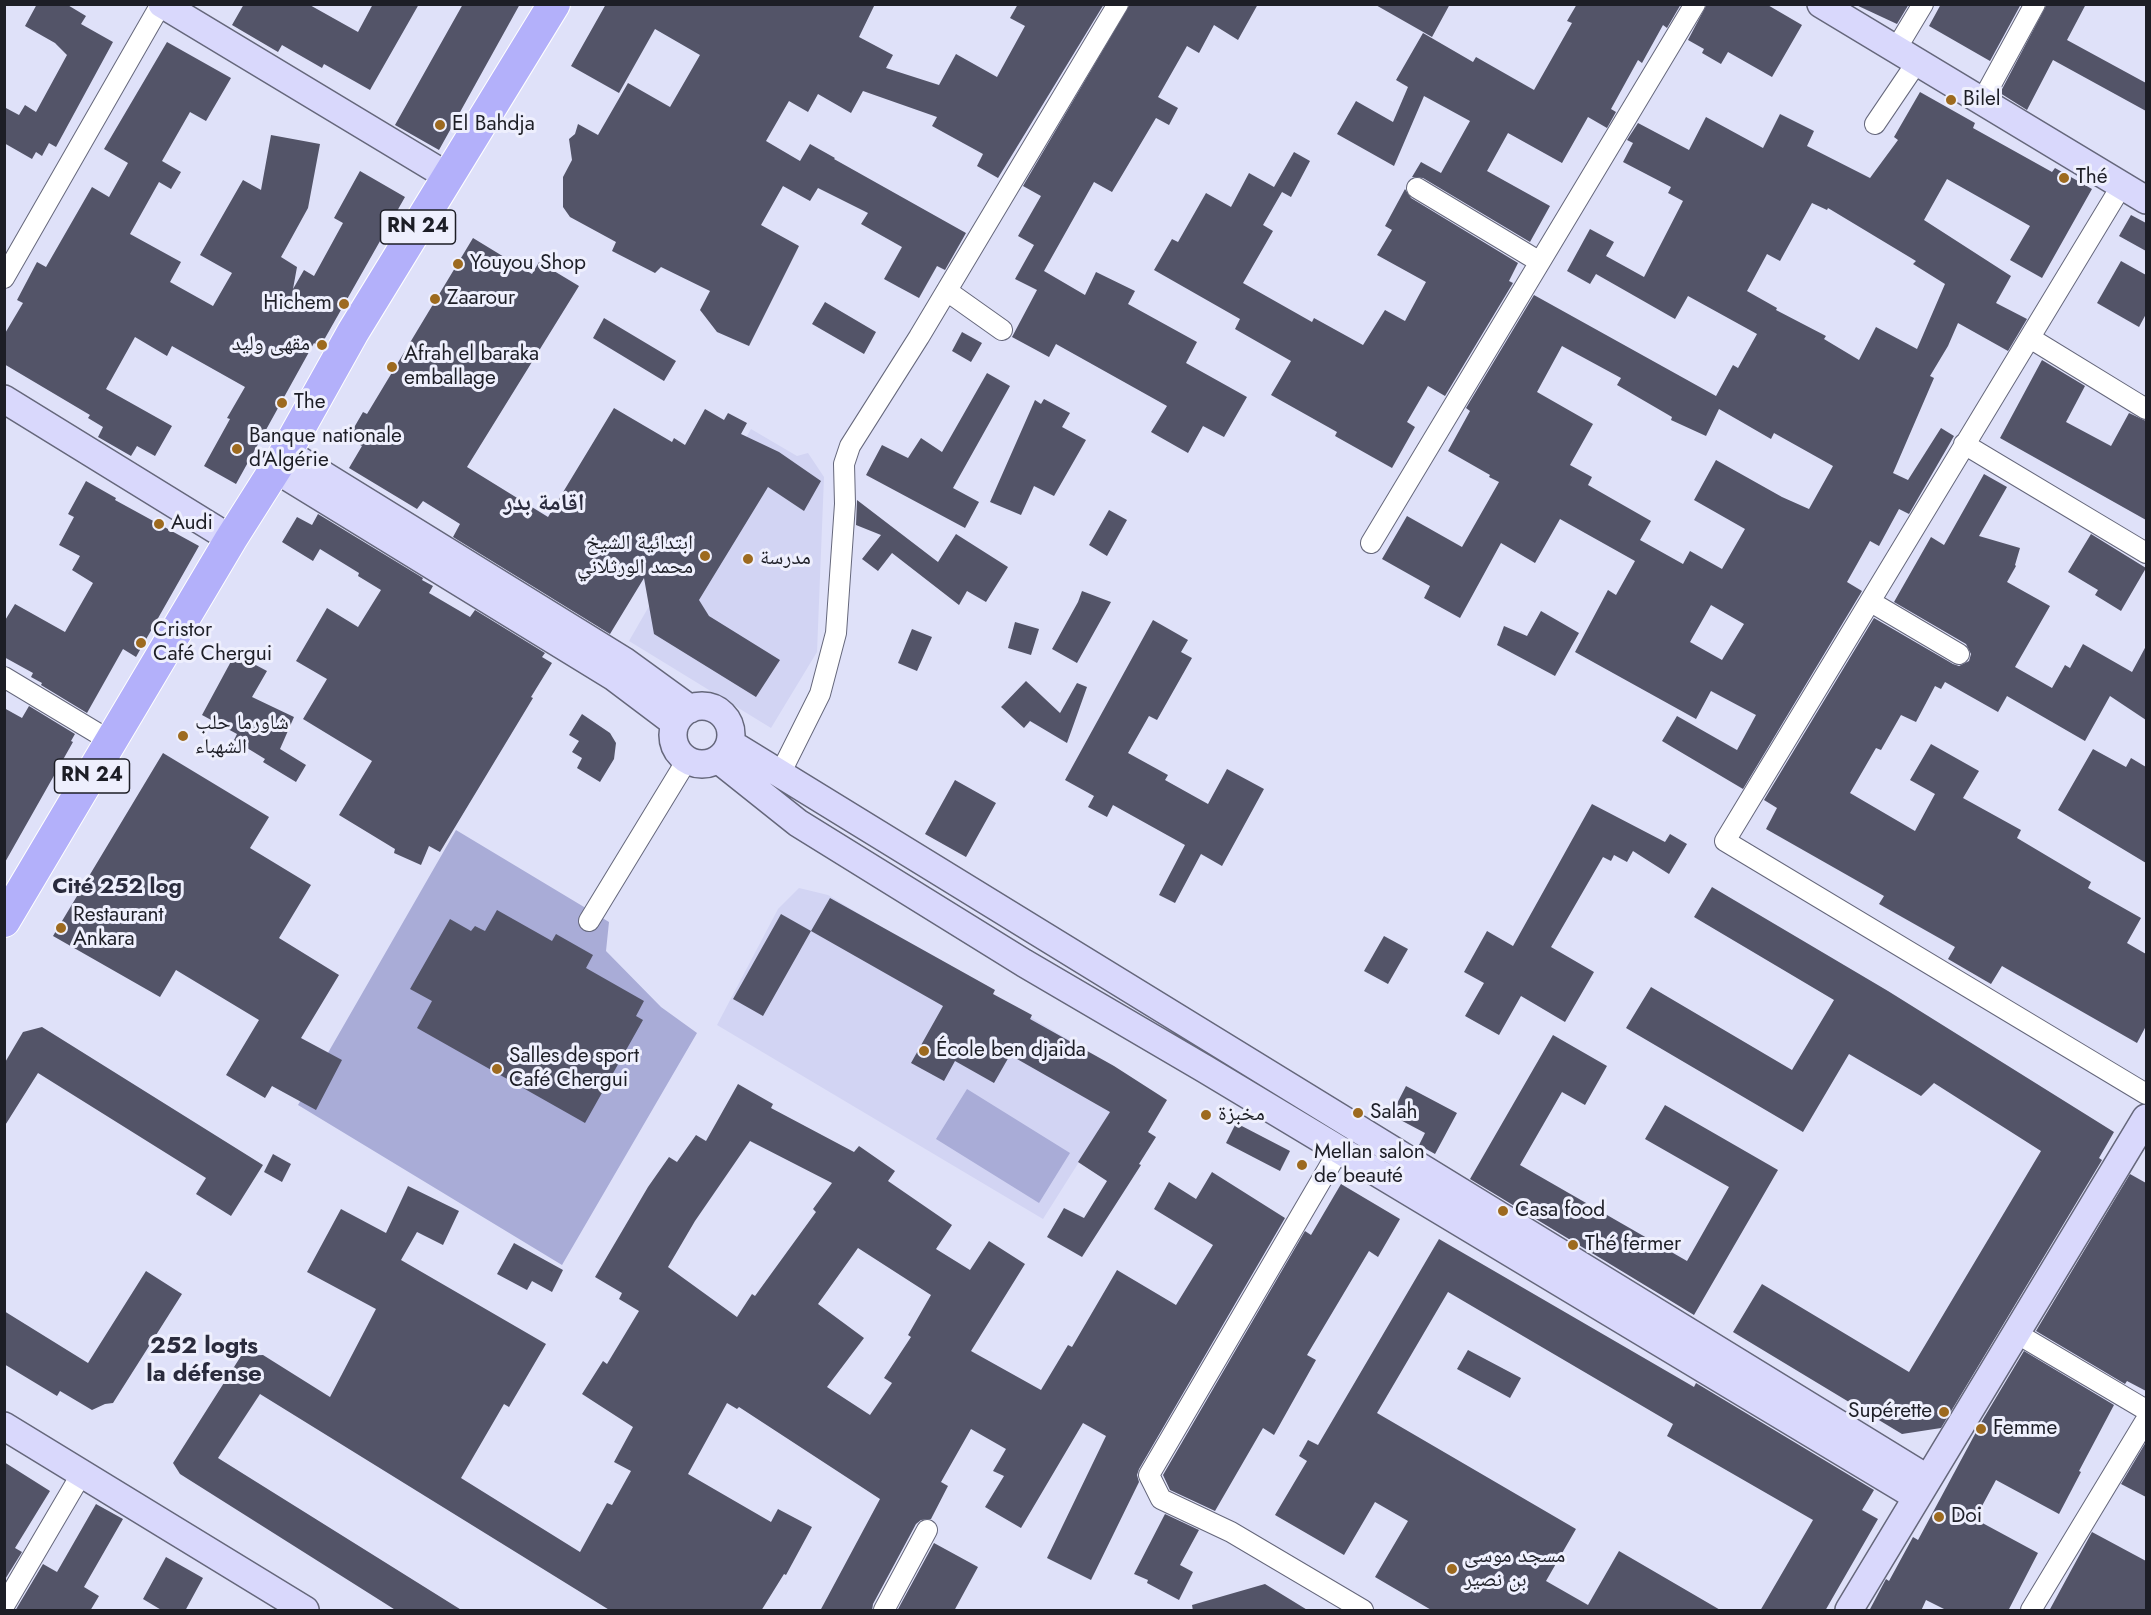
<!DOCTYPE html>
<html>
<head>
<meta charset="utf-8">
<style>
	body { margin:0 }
	#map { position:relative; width:2151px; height:1615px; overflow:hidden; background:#dfe1f9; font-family:Jost,sans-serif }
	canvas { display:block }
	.frame { position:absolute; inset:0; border:6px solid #1d1e26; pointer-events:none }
</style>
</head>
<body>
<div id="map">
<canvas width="2151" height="1615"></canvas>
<div class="frame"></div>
</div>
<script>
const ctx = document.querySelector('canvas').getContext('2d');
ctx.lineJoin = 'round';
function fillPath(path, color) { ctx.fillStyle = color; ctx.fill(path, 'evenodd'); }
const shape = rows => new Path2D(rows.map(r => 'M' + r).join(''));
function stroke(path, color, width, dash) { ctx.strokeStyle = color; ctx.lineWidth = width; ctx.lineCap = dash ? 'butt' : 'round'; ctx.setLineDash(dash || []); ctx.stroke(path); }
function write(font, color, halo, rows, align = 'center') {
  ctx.font = font + ' Jost,"Noto Naskh Arabic",sans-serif'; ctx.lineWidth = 6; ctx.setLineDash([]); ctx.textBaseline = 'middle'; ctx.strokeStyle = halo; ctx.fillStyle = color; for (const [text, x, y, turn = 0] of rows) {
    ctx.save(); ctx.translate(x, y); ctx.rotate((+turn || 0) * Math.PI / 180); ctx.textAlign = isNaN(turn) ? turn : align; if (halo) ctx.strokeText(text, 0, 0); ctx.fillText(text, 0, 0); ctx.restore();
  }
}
const built = shape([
	[751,429,797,456,808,453,824,477,817,652,771,728,629,641],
	[799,888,828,895,1132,1078,1043,1219,717,1025,778,909]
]);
const green = shape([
	[456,830,609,922,606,951,661,1007,697,1033,562,1265,298,1105],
	[967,1089,1070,1153,1039,1203,936,1139]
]);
const building = shape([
	[37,4,66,4,86,16,81,24,113,42,56,147,49,143,42,156,36,152,32,159,4,143,4,107,19,115,25,105,36,112,67,55,55,43,25,26],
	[244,4,308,4,358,32,373,4,419,4,370,90,324,64,322,68,282,45,278,52,232,25],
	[463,4,520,4,439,150,395,125],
	[606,4,875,4,859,37,893,55,886,68,939,85,956,54,997,77,1025,26,1010,18,1018,4,1104,4,998,178,977,166,983,154,932,126,937,117,863,91,851,113,818,94,808,112,789,101,766,141,800,161,810,144,835,158,834,159,966,233,945,270,937,266,919,298,884,279,902,247,861,224,868,213,818,188,810,201,783,186,761,225,799,246,749,346,717,332,700,310,710,291,661,267,655,273,612,251,616,242,570,217,563,207,563,177,572,160,569,139,575,134,578,124,598,135,628,83,670,107,700,55,655,29,619,93,571,66],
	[1130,4,1258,4,1238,40,1214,25,1199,53,1187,46,1158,97,1178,108,1169,125,1156,118,1112,192,1094,182,1044,271,1085,295,1096,272,1135,291,1128,304,1197,342,1186,363,1247,397,1224,437,1203,426,1188,453,1151,432,1167,406,1056,344,1049,357,1012,337,1037,290,1015,279,1034,245,1018,236,1041,196,1023,186],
	[1374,4,1450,4,1432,37],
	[1577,4,1681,4,1667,28,1663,25,1642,63,1638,60,1611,109,1616,112,1607,128,1588,117,1562,163,1508,133,1487,171,1550,206,1530,242,1423,178,1412,177,1421,162,1441,173,1470,121,1424,96,1394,166,1337,134,1356,101,1393,122,1408,87,1396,80,1423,33,1473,62,1476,57,1534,90,1572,23,1567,21],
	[1707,4,1766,4,1802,25,1772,77,1728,52,1721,64,1702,53,1704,49,1688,40],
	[1854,4,1909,4,1897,24],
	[1941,4,2021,4,1990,61,1929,26],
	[2047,4,2086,4,2067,40,2146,83,2146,111,2053,60,2027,110,2000,93],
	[167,42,231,78,206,121,190,112,162,161,181,172,171,189,159,182,130,234,181,262,170,282,213,306,232,273,200,255,243,180,261,190,271,135,320,144,308,208,281,257,297,267,293,289,304,270,314,276,343,223,334,218,360,171,405,197,320,347,314,343,236,484,204,466,230,419,227,418,245,387,172,346,167,356,135,337,106,389,172,426,155,456,137,446,131,456,98,437,103,427,88,418,90,415,4,364,4,335,23,303,17,300,37,262,46,267,92,187,109,197,128,163,104,149],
	[1920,92,1975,123,1973,128,2052,172,2055,168,2092,189,2042,278,2010,260,2030,226,1947,179,1924,220,2011,276,1996,303,2027,319,2008,351,1958,323,1948,346,1930,376,1934,378,1893,473,1908,480,1941,428,1954,436,1909,514,1899,509,1879,546,1870,541,1847,582,1862,591,1743,789,1662,741,1677,716,1737,750,1756,715,1711,691,1696,719,1575,652,1608,590,1616,595,1635,561,1560,519,1535,563,1501,543,1460,618,1424,598,1430,586,1382,559,1407,516,1462,547,1499,482,1489,477,1490,475,1448,451,1470,411,1466,408,1534,295,1716,396,1733,365,1738,368,1757,334,1688,296,1675,319,1596,274,1590,284,1567,271,1590,229,1614,242,1606,256,1644,277,1683,201,1668,193,1671,187,1623,162,1633,143,1627,140,1638,123,1689,150,1706,117,1763,148,1780,114,1814,131,1807,146,1870,178,1898,140,1894,137],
	[1812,203,1827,210,1828,208,1916,261,1913,264,1945,284,1917,349,1876,327,1859,360,1824,339,1826,336,1776,310,1777,308,1747,291,1767,254,1780,261],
	[1562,346,1621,378,1617,385,1672,417,1671,420,1706,436,1719,409,1771,439,1774,433,1833,466,1809,509,1782,497,1716,460,1694,500,1745,529,1722,569,1690,551,1683,564,1640,540,1651,521,1588,485,1592,477,1570,465,1593,424,1537,392],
	[1711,605,1744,624,1722,660,1690,642],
	[1294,152,1310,161,1291,197,1282,192,1263,225,1273,231,1243,283,1312,322,1314,318,1363,345,1385,310,1405,321,1426,282,1377,255,1392,230,1385,226,1405,189,1411,198,1518,263,1509,281,1513,283,1445,396,1428,386,1407,422,1415,427,1392,468,1335,436,1337,432,1271,395,1291,361,1235,329,1240,319,1154,270,1172,239,1178,242,1206,193,1231,207,1249,173,1274,187],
	[2131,215,2146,223,2146,251,2119,236],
	[473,238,532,274,539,262,579,286,467,467,548,517,614,408,672,442,674,438,685,445,705,409,724,420,728,413,747,423,741,434,779,452,821,481,804,511,768,487,699,600,709,616,780,660,756,697,654,634,644,578,610,634,453,537,460,524,423,501,417,509,349,468,362,446,348,438,363,412,367,414],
	[2121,261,2146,275,2146,314,2139,327,2097,303],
	[825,302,876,332,864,354,812,324],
	[604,318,676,361,664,381,593,338],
	[962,332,982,343,971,362,952,351],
	[2042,360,2085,386,2066,422,2111,446,2129,413,2146,421,2146,520,2000,438],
	[987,373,1010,386,953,488,979,502,965,528,866,475,882,445,908,458,921,438,942,452],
	[1044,399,1070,413,1062,427,1086,440,1054,496,1034,486,1021,515,990,502,1035,400,1041,404],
	[1984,474,2007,487,1979,536,2020,548,2015,565,2016,566,2007,582,2050,606,2015,667,2052,688,2065,665,2070,668,2083,644,2132,672,2146,646,2146,720,2110,696,2085,741,2007,696,1998,712,1945,682,1941,689,1935,686,1916,722,1901,715,1881,750,1876,748,1850,793,1915,831,1935,794,1910,780,1931,744,1979,771,1963,798,2021,830,2017,838,2091,882,2088,888,2141,918,2127,943,2146,954,2146,1026,2137,1043,2002,966,1991,984,1948,959,1955,947,1879,904,1884,896,1766,829,1777,808,1764,800,1874,618,1953,664,1959,666,1969,661,1971,654,1966,644,1894,602,1931,537,1944,545],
	[86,481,116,498,115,500,199,546,136,657,123,649,87,713,41,685,42,683,31,677,33,673,4,657,4,622,15,604,65,632,93,583,72,570,80,556,59,545,74,517,68,514],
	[857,500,938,562,956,534,1008,567,986,602,967,591,959,605,892,553,878,571,862,559,881,535,856,525],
	[1109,510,1127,520,1107,556,1089,545],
	[318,514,423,578,422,580,433,586,429,593,470,617,475,610,545,653,542,657,552,663,531,697,533,698,440,852,429,846,421,865,394,853,395,849,339,815,372,761,303,719,327,679,296,661,327,608,358,627,381,590,358,576,359,573,320,549,313,561,282,542,297,517,312,525],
	[2091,534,2146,568,2121,611,2095,595,2098,590,2068,572],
	[1082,591,1111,602,1077,663,1052,649,1078,602],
	[1541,611,1579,633,1555,676,1497,645,1504,626,1527,636],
	[1153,620,1188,640,1181,652,1192,658,1157,720,1149,716,1128,753,1168,775,1165,780,1208,804,1227,769,1264,789,1222,866,1201,854,1175,903,1159,895,1185,845,1113,805,1107,817,1088,807,1094,796,1065,780],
	[1015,622,1039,629,1031,655,1008,648],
	[912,629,932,637,917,671,898,663],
	[235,654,267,671,252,697,294,717,280,749,306,765,296,782,263,762,265,759,234,740,237,734,202,715],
	[1026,681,1060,713,1077,683,1087,687,1067,743,1030,721,1024,728,1001,707],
	[29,706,75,734,71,741,73,742,4,864,4,708,22,718],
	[582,714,610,733,616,743,614,759,600,782,577,768,582,758,572,752,579,741,569,735],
	[2093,749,2126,767,2131,758,2146,767,2146,863,2058,810],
	[163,753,269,817,250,848,311,885,279,938,339,975,301,1038,342,1060,316,1110,272,1086,265,1098,226,1075,259,1020,176,970,160,997,53,936],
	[955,780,996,803,966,857,925,834],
	[1592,804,1665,842,1670,834,1687,844,1669,874,1633,851,1627,862,1614,855,1611,861,1603,857,1551,947,1594,972,1565,1022,1521,996,1499,1035,1465,1016,1484,983,1464,972,1487,931,1513,946],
	[1712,887,1888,991,2114,1132,2099,1158,2102,1160,1941,1428,1902,1434,1733,1332,1762,1284,1909,1372,2041,1151,1934,1083,1921,1096,1849,1054,1803,1132,1626,1028,1651,987,1792,1070,1834,1000,1694,917],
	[830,898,995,990,993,994,1032,1015,1030,1019,1114,1066,1167,1100,1148,1132,1156,1137,1139,1164,1141,1165,1082,1257,1047,1237,1064,1208,1084,1218,1107,1181,1078,1162,1110,1112,1010,1055,994,1083,955,1061,944,1081,911,1063,943,1006,811,931],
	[497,910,552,941,556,934,593,955,586,968,644,1001,636,1016,643,1020,585,1123,417,1028,432,1001,410,989,450,919,471,931,475,926,485,931],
	[781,914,811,931,763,1016,733,999],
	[1384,936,1408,949,1388,984,1364,971],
	[42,1027,263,1165,231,1216,196,1194,206,1178,38,1073,4,1127,4,1064,23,1032],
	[1553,1035,1607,1066,1585,1105,1562,1092,1520,1165,1687,1261,1729,1187,1645,1139,1665,1105,1778,1170,1694,1315,1470,1179],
	[738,1084,773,1104,771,1108,854,1152,859,1146,895,1171,888,1181,952,1225,936,1249,970,1270,989,1241,1025,1264,971,1351,1041,1390,1068,1345,1072,1347,1117,1270,1176,1305,1213,1245,1154,1209,1169,1182,1196,1199,1212,1172,1285,1218,1139,1469,1137,1475,1139,1482,1091,1580,1047,1558,1106,1436,1083,1423,1021,1528,985,1507,1004,1476,993,1471,1006,1449,971,1429,941,1482,948,1486,931,1519,921,1520,916,1524,873,1604,872,1611,820,1611,880,1499,739,1407,737,1409,727,1403,688,1474,771,1522,778,1509,812,1527,786,1575,784,1574,761,1611,611,1611,260,1394,218,1458,463,1611,397,1611,180,1474,173,1463,241,1356,263,1355,330,1397,376,1309,307,1272,341,1209,386,1233,408,1186,459,1211,443,1245,417,1232,401,1260,546,1344,509,1407,504,1404,461,1478,580,1552,607,1503,612,1505,631,1471,614,1462,633,1427,582,1394,603,1361,607,1364,639,1311,619,1299,622,1293,595,1277,648,1187,669,1157,677,1162,696,1135,706,1141],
	[750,1141,832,1183,813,1209,816,1212,755,1296,752,1294,737,1317,668,1267,695,1221],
	[858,1248,931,1295,908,1335,911,1337,884,1378,892,1383,870,1415,827,1387,864,1338,818,1304],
	[1406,1086,1457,1113,1435,1154,1419,1145,1425,1133,1391,1115],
	[1236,1123,1290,1151,1280,1171,1226,1143],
	[273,1154,291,1164,282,1182,264,1172],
	[2130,1174,2146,1183,2146,1391,2127,1381,2125,1384,2036,1331],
	[1341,1184,1400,1219,1378,1257,1369,1251,1307,1355,1316,1360,1274,1435,1263,1428,1215,1511,1170,1490,1163,1475,1305,1231,1311,1235],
	[1439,1239,1694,1387,1696,1383,1716,1395,1874,1490,1862,1510,1878,1519,1825,1611,1760,1611,1813,1520,1667,1436,1673,1424,1448,1292,1377,1413,1576,1529,1546,1581,1588,1605,1619,1551,1722,1611,1433,1611,1375,1577,1408,1521,1375,1502,1344,1555,1275,1515,1307,1461,1299,1456,1308,1440,1318,1445],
	[514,1243,563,1270,552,1292,532,1281,527,1290,497,1274],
	[146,1271,182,1294,113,1403,105,1404,92,1410,60,1391,57,1396,4,1364,4,1311,88,1363],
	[1468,1350,1521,1378,1510,1398,1457,1369],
	[2024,1351,2114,1405,2079,1471,2081,1472,2059,1514,1996,1480,1975,1519,2038,1553,2008,1611,1948,1611,1926,1600,1921,1611,1869,1611,1886,1579,1889,1581,1913,1537,1918,1540,1982,1421],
	[2146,1442,2146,1497,2121,1484],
	[4,1462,50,1491,15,1548,22,1552,4,1581],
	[96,1504,123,1519,84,1587,99,1596,90,1611,15,1611,43,1564,57,1572],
	[1165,1514,1199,1530,1180,1565,1193,1572,1179,1600,1147,1583,1148,1580,1134,1574],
	[2092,1532,2146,1561,2146,1611,2049,1611],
	[934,1543,978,1567,954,1611,897,1611],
	[166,1557,203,1578,185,1611,163,1611,143,1599],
	[1265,1584,1309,1611,1193,1611,1192,1605]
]);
const street = shape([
	[1896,49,1923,4],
	[1982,101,2035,4],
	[1875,124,1917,62],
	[2122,185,1725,841,2146,1094],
	[1417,188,1540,262],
	[4,278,161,4],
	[947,291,1002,330],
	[2030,338,2146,409],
	[1964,444,2146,553],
	[1371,543,1695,4],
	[1871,602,1959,654],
	[4,677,112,742],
	[780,774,820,694,836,633,845,504,844,464,850,446,919,337,1118,4],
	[589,921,687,760],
	[1339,1150,1149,1475,1161,1499,1231,1532,1363,1610],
	[2016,1333,2146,1410],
	[4,1606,82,1473],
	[884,1610,927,1530],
	[2031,1610,2146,1420]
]);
const secondary = shape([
	[162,4,449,177],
	[1821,4,2146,200],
	[4,399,231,539],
	[286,452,624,661,690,709],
	[275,469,614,677,675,723],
	'673 735a29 29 0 1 1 58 0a29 29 0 1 1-58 0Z',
	[730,743,1928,1479],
	[719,760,798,823,1024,963,1205,1069,1917,1497],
	[4,1426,305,1610],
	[1849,1610,2146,1118]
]);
const primary = shape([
	[4,921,231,539,286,452,353,332,554,4]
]);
const markers = [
	[1951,100,6,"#9d6a1f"],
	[440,125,6,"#9d6a1f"],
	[2064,178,6,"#9d6a1f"],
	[458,264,6,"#9d6a1f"],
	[435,299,6,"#9d6a1f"],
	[344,304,6,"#9d6a1f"],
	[322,345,6,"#9d6a1f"],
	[392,367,6,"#9d6a1f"],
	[282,403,6,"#9d6a1f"],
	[237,449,6,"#9d6a1f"],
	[159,524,6,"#9d6a1f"],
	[705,556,6,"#9d6a1f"],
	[748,559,6,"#9d6a1f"],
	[141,643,6,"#9d6a1f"],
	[183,736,6,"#9d6a1f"],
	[61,928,6,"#9d6a1f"],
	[924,1051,6,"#9d6a1f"],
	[497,1069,6,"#9d6a1f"],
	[1358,1113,6,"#9d6a1f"],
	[1206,1115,6,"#9d6a1f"],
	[1302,1165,6,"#9d6a1f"],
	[1503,1211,6,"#9d6a1f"],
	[1573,1245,6,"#9d6a1f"],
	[1944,1412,6,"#9d6a1f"],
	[1981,1429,6,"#9d6a1f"],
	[1939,1517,6,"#9d6a1f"],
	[1452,1569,6,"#9d6a1f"]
];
const shields = [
	[418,227,75],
	[92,776,75]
];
const shieldNames = [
	["RN 24",418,227],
	["RN 24",92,776]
];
const poiNames = [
	["Bilel",1963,100],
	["El Bahdja",452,125],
	["Thé",2076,178],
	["Youyou Shop",470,264],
	["Zaarour",447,299],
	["Hichem",332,304,"right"],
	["مقهى وليد",310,345,"right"],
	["Afrah el baraka",404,355],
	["emballage",404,379],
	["The",294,403],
	["Banque nationale",249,437],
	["d'Algérie",249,461],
	["Audi",171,524],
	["ابتدائية الشيخ",693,544,"right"],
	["محمد الورثلاني",693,568,"right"],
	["مدرسة",760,559],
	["Cristor",153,631],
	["Café Chergui",153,655],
	["شاورما حلب",195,724],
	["الشهباء",195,748],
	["Restaurant",73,916],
	["Ankara",73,940],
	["École ben djaida",936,1051],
	["Salles de sport",509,1057],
	["Café Chergui",509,1081],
	["Salah",1370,1113],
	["مخبزة",1218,1115],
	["Mellan salon",1314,1153],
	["de beauté",1314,1177],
	["Casa food",1515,1211],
	["Thé fermer",1585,1245],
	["Supérette",1932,1412,"right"],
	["Femme",1993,1429],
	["Doi",1951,1517],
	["مسجد موسى",1464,1557],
	["بن نصير",1464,1581]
];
const neighbourhoodNames = [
	["Cité 252 log",117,888]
];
const quarterNames = [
	["اقامة بدر",544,504],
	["252 logts",204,1347],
	["la défense",204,1375]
];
fillPath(built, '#d2d4f3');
fillPath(green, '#a9acd7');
fillPath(building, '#535468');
stroke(street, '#65677b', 22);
stroke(secondary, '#65677b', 30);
stroke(primary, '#fff', 34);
stroke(street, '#fff', 20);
stroke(secondary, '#d9d8fc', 27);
stroke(primary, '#b3b0fa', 32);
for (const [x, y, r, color] of markers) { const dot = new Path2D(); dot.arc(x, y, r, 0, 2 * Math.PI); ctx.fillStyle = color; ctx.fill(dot); stroke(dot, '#eeeffd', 2); }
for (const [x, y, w] of shields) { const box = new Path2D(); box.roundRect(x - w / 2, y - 17, w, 34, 4.5); ctx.fillStyle = '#eeeffd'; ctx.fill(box); stroke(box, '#1d1e26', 1.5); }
write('bold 20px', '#1d1e26', null, shieldNames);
write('21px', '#1d1e26', '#eeeffd', poiNames, 'left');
write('bold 22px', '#2a2b3d', '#eeeffd', neighbourhoodNames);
write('bold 24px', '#2a2b3d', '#eeeffd', quarterNames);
</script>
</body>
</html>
